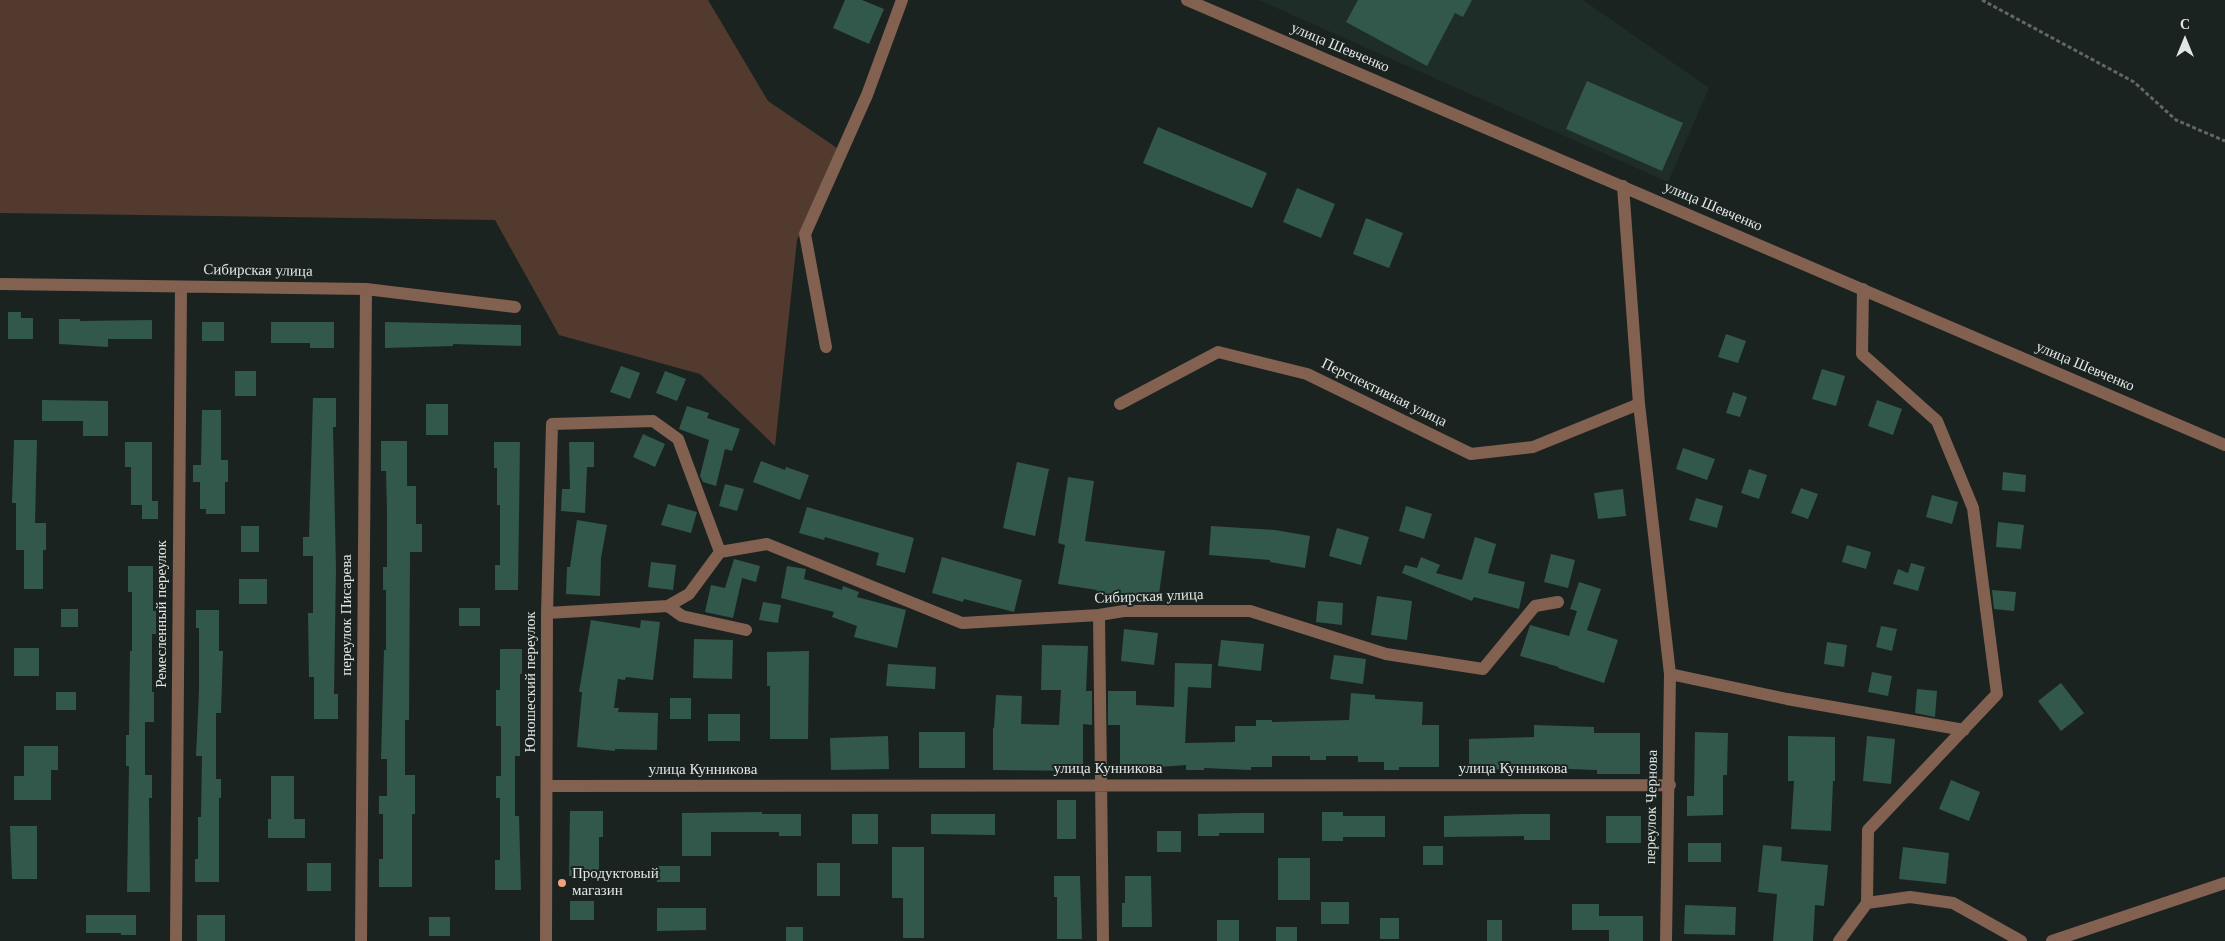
<!DOCTYPE html>
<html>
<head>
<meta charset="utf-8">
<style>
	body { margin:0 }
	#map { position:relative; width:2225px; height:941px; overflow:hidden; background:#1b2320; font-family:"Times New Roman",serif }
	canvas { display:block }
	.north { position:absolute; left:2160px; top:15px; width:50px; height:50px; -webkit-text-stroke:4px #1b2320; paint-order:stroke; rotate:0deg; font-size:14px; font-weight:700; line-height:20px; text-align:center; color:#e1e6e4 }
	.north::after { content:''; display:block; margin:auto; width:18px; height:22px; background:#e1e6e4; clip-path:polygon(50% 0,100% 100%,50% 72%,0 100%) }
</style>
</head>
<body>
<div id="map">
<canvas width="2225" height="941"></canvas>
<div class="north">С</div>
</div>
<script>
const ctx = document.querySelector('canvas').getContext('2d');
ctx.lineJoin = 'round';
function fillPath(path, color) { ctx.fillStyle = color; ctx.fill(path, 'evenodd'); }
const shape = rows => new Path2D(rows.map(r => 'M' + r).join(''));
function stroke(path, color, width, dash) { ctx.strokeStyle = color; ctx.lineWidth = width; ctx.lineCap = dash ? 'butt' : 'round'; ctx.setLineDash(dash || []); ctx.stroke(path); }
function write(font, color, halo, rows, align = 'center') {
  ctx.font = font + ' "Times New Roman",serif'; ctx.lineWidth = 4; ctx.setLineDash([]); ctx.textBaseline = 'middle'; ctx.strokeStyle = halo; ctx.fillStyle = color; for (const [text, x, y, turn = 0] of rows) {
    ctx.save(); ctx.translate(x, y); ctx.rotate((+turn || 0) * Math.PI / 180); ctx.textAlign = isNaN(turn) ? turn : align; if (halo) ctx.strokeText(text, 0, 0); ctx.fillText(text, 0, 0); ctx.restore();
  }
}
const built = shape([
	[1259,0,1583,0,1709,88,1668,182]
]);
const green = shape([
	[0,0,708,0,768,101,837,148,797,240,775,446,700,374,559,335,495,220,0,213]
]);
const building = shape([
	[845,0,862,0,884,9,869,44,833,28],
	[1358,0,1472,0,1463,17,1455,13,1427,66,1346,22],
	[1587,81,1683,123,1662,171,1566,129],
	[1158,127,1267,173,1252,208,1143,163],
	[1297,188,1335,204,1321,238,1283,222],
	[1366,218,1403,233,1389,268,1353,254],
	[8,312,21,312,21,318,33,318,33,339,8,339],
	[59,319,80,319,80,321,152,320,152,339,108,339,108,347,59,344],
	[202,322,224,322,224,341,202,341],
	[271,322,334,322,334,348,310,348,310,343,271,343],
	[385,322,521,325,521,346,453,344,453,346,385,348],
	[1726,334,1746,341,1738,363,1718,357],
	[621,366,640,373,630,399,610,392],
	[1822,369,1845,376,1836,406,1812,399],
	[235,371,256,371,256,396,235,396],
	[665,371,686,379,677,401,656,393],
	[1733,392,1747,397,1740,417,1726,413],
	[313,398,336,398,336,427,333,427,336,569,334,694,338,694,338,719,314,719,314,677,309,677,308,613,313,613,313,556,303,556,303,537,309,537],
	[42,400,108,401,108,436,83,436,83,421,42,421],
	[1877,400,1902,409,1893,435,1868,426],
	[426,404,448,404,448,435,426,435],
	[687,406,709,413,707,418,740,429,732,451,725,449,716,486,703,482,700,476,709,440,679,429],
	[202,410,221,410,221,460,228,460,228,482,225,482,225,514,206,514,206,509,200,509,200,482,193,482,193,465,201,465],
	[643,434,665,444,655,467,633,457],
	[14,440,37,440,35,523,46,523,46,550,43,550,43,589,24,589,24,550,16,550,16,503,12,503],
	[381,441,407,441,407,486,416,486,416,524,422,524,422,552,410,552,409,720,405,720,405,775,415,775,415,814,412,814,412,887,379,887,379,859,383,859,383,814,379,814,379,796,387,796,387,759,381,759,384,650,386,650,386,590,383,590,383,567,387,567,387,511,386,471,381,471],
	[125,442,152,442,152,501,158,501,158,519,142,519,142,505,131,505,131,467,125,467],
	[494,442,520,442,518,590,495,590,495,565,500,565,500,505,497,505,497,468,494,468],
	[569,442,594,442,594,467,587,467,585,513,561,511,562,489,570,489],
	[1683,448,1715,459,1707,480,1676,469],
	[761,461,785,470,786,467,809,475,800,500,753,482],
	[1017,462,1049,469,1035,536,1003,528],
	[1749,469,1767,475,1759,499,1741,493],
	[2003,472,2026,475,2025,492,2002,490],
	[1068,477,1094,481,1085,541,1165,551,1158,601,1096,593,1097,590,1058,584,1065,545,1058,543],
	[725,484,744,489,737,511,719,506],
	[1801,488,1818,494,1808,519,1791,513],
	[1623,489,1626,516,1598,519,1594,493],
	[1932,495,1958,502,1952,524,1926,517],
	[1696,498,1723,506,1717,528,1689,520],
	[668,504,697,512,691,533,661,525],
	[1406,506,1432,514,1424,539,1399,531],
	[807,507,914,538,905,573,876,565,879,553,825,537,824,540,799,533],
	[577,520,607,525,601,558,600,596,566,594,567,567,570,567],
	[1998,522,2024,525,2021,549,1996,547],
	[241,526,259,526,259,552,241,552],
	[1211,526,1275,530,1310,536,1305,568,1270,562,1270,560,1209,555],
	[1337,528,1369,537,1361,565,1329,556],
	[1475,537,1496,544,1488,573,1525,582,1519,609,1474,597,1472,601,1402,573,1405,565,1417,568,1421,557,1440,565,1436,573,1462,580],
	[1847,545,1871,552,1866,569,1842,562],
	[1551,554,1575,560,1568,588,1544,582],
	[942,557,1022,580,1014,612,964,599,963,602,932,593],
	[734,559,760,566,756,582,742,578,733,618,705,612,711,585,725,588],
	[651,562,676,565,673,590,648,587],
	[1911,563,1925,567,1918,591,1893,584,1898,569,1908,573],
	[128,566,153,566,153,611,156,611,156,634,152,634,152,692,154,692,154,722,145,722,145,775,152,775,152,798,149,798,150,892,127,892,129,766,126,766,126,735,129,735,130,651,132,651,132,592,128,592],
	[787,566,806,569,804,579,842,590,843,586,859,592,857,597,906,610,897,648,854,637,857,626,832,617,834,612,781,598],
	[239,579,267,579,267,604,239,604],
	[1579,582,1601,589,1587,630,1618,640,1604,683,1558,668,1559,667,1520,656,1530,625,1569,636,1577,611,1570,609],
	[1992,590,2016,592,2014,611,1994,609],
	[1377,596,1412,601,1407,640,1371,635],
	[1318,601,1343,603,1342,625,1316,622],
	[763,602,781,605,778,623,759,620],
	[459,608,480,608,480,626,459,626],
	[61,609,78,609,78,627,61,627],
	[196,610,219,610,219,651,223,651,221,713,216,713,216,779,221,779,221,798,219,798,219,882,195,882,195,859,198,859,198,817,201,817,202,756,196,756,199,691,199,628,196,628],
	[591,620,640,628,641,620,660,622,653,680,626,677,625,680,618,679,614,708,619,708,618,712,658,713,657,750,615,749,615,751,577,747,582,692,579,692],
	[1881,626,1897,629,1892,651,1876,647],
	[1124,629,1158,633,1154,665,1121,661],
	[694,639,733,640,732,679,693,678],
	[1221,640,1264,644,1261,671,1218,666],
	[1827,642,1847,645,1844,667,1824,664],
	[1042,645,1088,646,1086,691,1092,691,1092,725,1083,724,1083,771,993,770,993,728,994,728,996,695,1022,696,1021,724,1059,725,1061,690,1041,690],
	[14,648,39,648,39,676,14,676],
	[500,649,522,649,522,674,520,674,520,756,515,756,515,816,519,816,521,890,495,890,495,860,500,860,500,798,496,798,496,776,501,776,501,726,496,726,496,690,500,690],
	[809,651,808,739,770,739,770,686,767,686,767,652],
	[1334,655,1366,659,1363,684,1330,679],
	[1175,663,1212,664,1211,688,1188,687,1185,743,1235,742,1235,726,1256,726,1256,720,1272,720,1272,722,1349,720,1351,693,1375,695,1375,699,1423,702,1422,725,1439,725,1439,767,1399,767,1399,770,1384,770,1384,762,1358,762,1358,756,1326,756,1326,760,1310,760,1310,756,1272,756,1272,767,1251,767,1251,770,1204,768,1204,770,1186,770,1186,765,1120,770,1120,725,1108,725,1108,691,1136,691,1136,705,1174,707],
	[888,664,936,667,935,689,886,686],
	[1872,672,1892,676,1888,696,1868,692],
	[2061,683,2084,713,2061,731,2038,701],
	[1917,689,1937,691,1935,717,1915,713],
	[56,692,76,692,76,710,56,710],
	[670,698,691,698,691,719,670,719],
	[708,714,740,714,740,741,708,741],
	[1534,725,1594,727,1594,733,1640,733,1640,774,1597,774,1597,770,1511,767,1511,769,1469,770,1469,739,1534,737],
	[919,732,965,732,965,768,919,768],
	[1695,732,1728,733,1727,775,1723,775,1723,815,1687,816,1687,796,1694,796],
	[888,736,889,769,831,770,830,738],
	[1788,736,1835,737,1835,781,1833,781,1831,831,1791,829,1794,781,1788,781],
	[1867,736,1895,739,1891,784,1863,781],
	[24,746,58,746,58,770,51,770,51,800,14,800,14,776,24,776],
	[271,776,294,776,294,819,305,819,305,838,268,838,268,819,271,819],
	[1951,780,1980,792,1969,821,1939,809],
	[1057,800,1076,800,1076,839,1057,839],
	[570,811,603,811,603,837,599,837,599,876,569,876],
	[762,812,762,814,801,814,801,836,779,836,779,832,711,832,711,856,682,856,682,813],
	[1322,812,1343,812,1343,816,1385,816,1385,837,1343,837,1343,841,1322,841],
	[1242,813,1264,813,1264,833,1219,833,1219,836,1198,836,1198,814],
	[852,814,878,814,878,844,852,844],
	[931,814,995,814,995,835,931,834],
	[1524,814,1550,814,1550,840,1524,840,1524,836,1444,837,1444,816],
	[1606,816,1641,816,1641,843,1606,843],
	[10,826,37,826,37,879,12,879],
	[1157,831,1181,831,1181,852,1157,852],
	[1688,843,1721,843,1721,862,1688,862],
	[1763,845,1782,847,1781,861,1828,865,1824,906,1815,905,1813,941,1773,941,1777,894,1758,892],
	[1423,846,1443,846,1443,865,1423,865],
	[892,847,924,847,924,938,903,938,903,898,892,898],
	[1903,847,1949,853,1946,884,1899,879],
	[1278,858,1310,858,1310,900,1278,900],
	[307,863,331,863,331,891,307,891],
	[817,863,840,863,840,896,817,896],
	[657,866,680,866,680,882,657,882],
	[1054,876,1080,876,1082,939,1057,939,1057,897,1054,897],
	[1125,876,1151,876,1152,927,1122,927,1122,903,1125,903],
	[570,901,594,901,594,920,570,920],
	[1321,902,1349,902,1349,924,1321,924],
	[1572,904,1599,904,1599,916,1643,916,1643,941,1609,941,1609,930,1572,930],
	[1685,905,1736,907,1735,935,1684,934],
	[657,908,706,908,706,930,657,931],
	[86,915,136,915,136,935,121,935,121,933,86,933],
	[197,915,225,915,225,941,197,941],
	[429,917,450,917,450,936,429,936],
	[1380,918,1399,918,1399,939,1380,939],
	[1217,920,1239,920,1239,941,1217,941],
	[1487,920,1502,920,1502,941,1487,941],
	[786,927,803,927,803,941,786,941],
	[1276,927,1297,927,1297,941,1276,941]
]);
const path = shape([
	[1982,0,2134,82,2176,120,2225,141]
]);
const minor = shape([
	[1187,0,2225,445],
	[1623,186,1639,404,1670,674,1666,941],
	[0,284,366,289,515,307],
	[826,347,805,234,867,95,902,0],
	[1120,404,1218,352,1307,374,1471,454,1533,447,1639,404],
	[668,606,682,616,746,630],
	[547,613,668,606,689,594,720,552,767,544,962,623,1099,615,1124,611,1250,611,1386,654,1483,669,1535,606,1558,602],
	[1099,615,1103,941],
	[1670,674,1787,699,1964,730],
	[547,786,1670,785],
	[1867,903,1910,897,1953,903,2021,941],
	[176,941,181,287],
	[361,941,366,289],
	[546,941,547,613,552,424,653,421,678,439,720,552],
	[1839,941,1867,903,1868,830,1997,694,1973,508,1937,421,1862,354,1863,289],
	[2052,941,2225,883]
]);
const markers = [
	[562,883,5,"#f0a27a"]
];
const streetNames = [
	["улица Шевченко",1340,48,23],
	["улица Шевченко",1713,207,23],
	["Сибирская улица",258,271,1],
	["улица Шевченко",2085,367,23],
	["Перспективная улица",1384,393,26],
	["Сибирская улица",1149,597,-2],
	["Ремесленный переулок",162,614,-90],
	["переулок Писарева",347,615,-90],
	["Юношеский переулок",531,682,-90],
	["улица Кунникова",1108,769],
	["улица Кунникова",1513,769],
	["улица Кунникова",703,770],
	["переулок Чернова",1652,807,-89]
];
const poiNames = [
	["Продуктовый",572,874],
	["магазин",572,891]
];
fillPath(built, '#1f2d28');
fillPath(green, '#523a2e');
fillPath(building, '#32574b');
stroke(path, '#606764', 3, [4, 2.5]);
stroke(minor, '#826151', 12);
for (const [x, y, r, color] of markers) { const dot = new Path2D(); dot.arc(x, y, r, 0, 2 * Math.PI); ctx.fillStyle = color; ctx.fill(dot); stroke(dot, '#1b2320', 2); }
write('15px', '#e1e6e4', '#1b2320', streetNames);
write('15px', '#e1e6e4', '#1b2320', poiNames, 'left');
</script>
</body>
</html>
